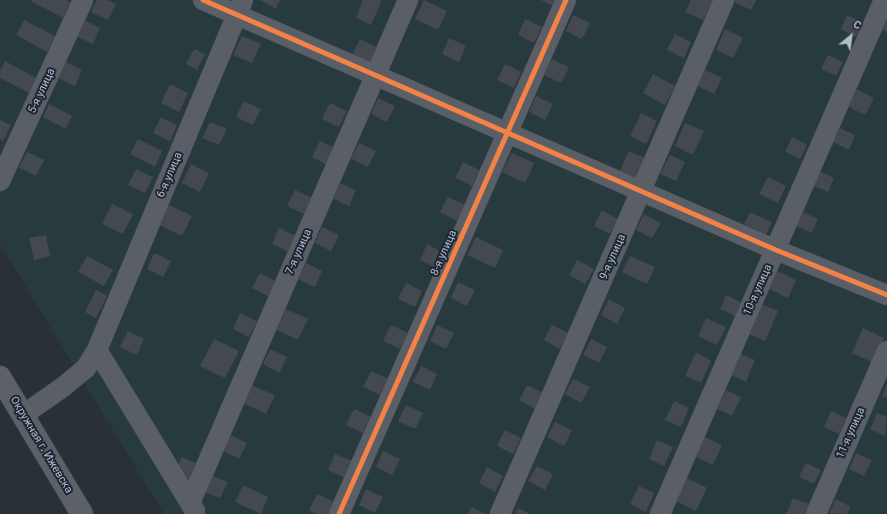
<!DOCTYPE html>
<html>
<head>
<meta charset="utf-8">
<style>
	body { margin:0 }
	#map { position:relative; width:887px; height:514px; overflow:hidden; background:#2a3038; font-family:Roboto,sans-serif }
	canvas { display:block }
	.north { position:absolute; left:831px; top:16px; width:40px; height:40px; -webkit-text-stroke:3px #1d2633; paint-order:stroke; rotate:29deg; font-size:11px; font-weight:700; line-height:16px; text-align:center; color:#b4bcc9 }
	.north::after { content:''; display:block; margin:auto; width:14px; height:18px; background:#b4bcc9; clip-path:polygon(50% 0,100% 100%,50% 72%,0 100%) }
</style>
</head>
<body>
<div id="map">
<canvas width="887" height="514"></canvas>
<div class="north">С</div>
</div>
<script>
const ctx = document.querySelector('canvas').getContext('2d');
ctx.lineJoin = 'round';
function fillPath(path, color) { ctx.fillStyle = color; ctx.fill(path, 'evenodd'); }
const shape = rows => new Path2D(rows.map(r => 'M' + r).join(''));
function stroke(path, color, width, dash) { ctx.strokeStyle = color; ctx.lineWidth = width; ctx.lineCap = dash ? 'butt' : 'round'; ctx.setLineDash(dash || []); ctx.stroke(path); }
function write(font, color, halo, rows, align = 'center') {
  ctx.font = font + ' Roboto,sans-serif'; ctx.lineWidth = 4; ctx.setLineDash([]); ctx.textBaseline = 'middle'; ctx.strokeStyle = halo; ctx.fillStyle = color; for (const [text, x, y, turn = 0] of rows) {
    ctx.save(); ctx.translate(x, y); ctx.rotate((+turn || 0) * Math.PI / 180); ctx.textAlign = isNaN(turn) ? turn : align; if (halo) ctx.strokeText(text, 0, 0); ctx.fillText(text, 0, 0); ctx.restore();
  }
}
const green = shape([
	[0,0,887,0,887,514,164,514,0,244]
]);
const building = shape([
	[32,0,66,0,70,2,63,18,31,1],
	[97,0,107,0,116,4,108,20,91,12],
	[260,0,280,0,276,9],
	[363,0,382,0,371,25,356,18],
	[424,0,447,11,438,30,415,19],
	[541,0,555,0,552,6],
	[691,0,713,0,703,20,685,12],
	[735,0,756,0,751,10,734,2],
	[573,15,590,23,582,39,566,31],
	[847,15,862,22,856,37,841,29],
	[525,19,542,27,534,43,518,35],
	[24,20,55,36,47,52,16,35],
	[84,20,100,28,93,44,76,36],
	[887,20,887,32,882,30],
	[725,29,743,38,733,58,716,50],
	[675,34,691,42,684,58,667,50],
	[242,36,261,44,252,63,233,55],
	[449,38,466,46,459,62,442,54],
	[360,39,377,47,369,63,352,55],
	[194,49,205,54,197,70,186,64],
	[828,55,843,62,836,76,821,69],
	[552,59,569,67,561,83,544,75],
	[5,61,36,78,29,93,0,78,0,71],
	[66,62,82,70,75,86,58,78],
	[505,64,521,72,514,88,497,80],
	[705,70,722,78,714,94,697,86],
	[653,74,675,86,665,105,643,93],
	[170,84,188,93,179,112,161,103],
	[856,89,874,98,865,115,847,106],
	[536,96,553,104,545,120,529,112],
	[378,98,395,106,387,122,371,114],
	[244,101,261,109,253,125,236,117],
	[330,103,347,111,339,127,322,119],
	[49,104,72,116,66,129,43,117],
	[641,113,657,121,646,144,630,136],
	[161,117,177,125,170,141,153,133],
	[0,120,11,125,3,141,0,139],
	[210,122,227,129,219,145,202,138],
	[685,123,704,131,693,155,675,146],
	[840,128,855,135,849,150,833,142],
	[792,137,807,145,800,159,785,152],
	[138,139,162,151,155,167,130,154],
	[320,141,336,149,329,166,312,157],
	[359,143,376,151,368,167,351,159],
	[629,151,645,158,634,181,618,174],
	[27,152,44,160,36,176,19,168],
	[512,153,534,163,525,183,502,172],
	[670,155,685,162,676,181,660,174],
	[463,162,479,170,472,186,455,178],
	[191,164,209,173,200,192,182,183],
	[136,169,153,177,145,193,128,185],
	[819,171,834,178,828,192,812,185],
	[768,177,786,186,778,203,759,194],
	[340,183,356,190,349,206,332,198],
	[295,190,312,198,304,214,287,206],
	[448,197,465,205,457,221,440,212],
	[112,204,133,214,123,234,102,224],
	[169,205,192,216,182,236,159,225],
	[602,210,618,219,610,234,594,226],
	[750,212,772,222,766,235,744,224],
	[803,212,818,219,812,233,796,226],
	[644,214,661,223,652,238,636,230],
	[322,227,339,235,331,251,315,243],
	[279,228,296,236,289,252,272,244],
	[46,235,50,256,34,260,29,238],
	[476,237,503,250,495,268,467,255],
	[427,244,444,253,436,268,420,260],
	[154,253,171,261,163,277,147,269],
	[87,256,113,270,104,286,78,272],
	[630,256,655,267,647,284,622,272],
	[577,260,594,269,585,284,569,275],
	[306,263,322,271,315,287,298,279],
	[777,271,796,280,788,298,769,289],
	[260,273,276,281,269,297,252,288],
	[458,282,475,290,467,306,451,298],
	[406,283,422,291,415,307,398,299],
	[96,290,107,296,96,318,85,312],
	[726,295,741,302,735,316,720,309],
	[609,299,625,308,617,324,601,315],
	[761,304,778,311,765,341,748,334],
	[286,309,308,319,298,340,276,330],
	[240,313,257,321,249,337,233,329],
	[706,318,726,327,717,345,698,336],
	[391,325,408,333,400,349,383,341],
	[437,325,454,333,446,349,430,341],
	[552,325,568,333,560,349,544,340],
	[863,328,884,338,872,362,852,353],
	[128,331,144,339,137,355,120,347],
	[214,339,239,351,225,378,200,366],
	[591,339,607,347,599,363,583,355],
	[270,349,287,357,279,373,263,364],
	[696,352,711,361,701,383,685,376],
	[741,354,755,360,746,382,731,375],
	[421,366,437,374,430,390,413,382],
	[371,371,388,379,380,395,363,387],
	[573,379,590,387,581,403,565,394],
	[887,384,887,398,882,396],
	[251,385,275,395,266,414,243,403],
	[527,385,543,393,535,409,519,400],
	[726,390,741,397,732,416,717,409],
	[674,401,689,408,681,427,665,420],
	[406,405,423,413,415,429,398,421],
	[354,409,371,417,363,433,346,425],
	[831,411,846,418,839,434,824,427],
	[877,413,887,417,885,436,870,429],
	[555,422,572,430,564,446,547,437],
	[505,430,521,438,513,454,497,446],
	[230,435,247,443,239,459,223,451],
	[701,435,722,445,713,465,692,455],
	[657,440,673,447,664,466,649,459],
	[383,451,400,459,392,475,376,467],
	[856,453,872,460,864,476,849,469],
	[335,454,352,461,345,478,328,470],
	[182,457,198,464,191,480,174,473],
	[806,463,821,470,814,484,799,477],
	[537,466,553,474,545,490,528,481],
	[487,467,503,476,495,492,479,483],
	[211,475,228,482,220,498,203,491],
	[685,477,707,488,696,511,674,500],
	[243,485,268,497,261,514,235,502],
	[639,486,654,493,646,512,630,504],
	[366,489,383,497,375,513,359,505],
	[317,494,334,502,328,514,317,514,309,510],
	[793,498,809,504,805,514,786,514],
	[836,499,851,507,847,514,829,513],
	[472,507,485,514,468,514],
	[518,508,530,514,515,514]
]);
const minor = shape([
	[203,0,776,250,887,295],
	[0,181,83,0],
	[97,350,195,511],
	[23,415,63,387,86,368,97,350,243,0],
	[190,503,408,0],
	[339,514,566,0],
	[500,514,724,0],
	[660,514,884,0],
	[816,514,887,351]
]);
const major = shape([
	[0,377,82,514]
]);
const cycleway = shape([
	[203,0,776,250,887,295],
	[339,514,566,0]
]);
const streetNames = [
	["5-я улица",42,91,-65],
	["6-я улица",170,175,-67],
	["7-я улица",299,252,-66],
	["8-я улица",444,253,-66],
	["9-я улица",613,257,-66],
	["10-я улица",758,290,-66],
	["11-я улица",851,433,-66],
	["Окружная г. Ижевска",41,445,59]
];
fillPath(green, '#273a3e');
fillPath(building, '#444950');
stroke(minor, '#484c53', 21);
stroke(major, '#484c55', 23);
stroke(minor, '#5a5e66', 20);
stroke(major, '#5c6168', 22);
stroke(cycleway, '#f48246', 5);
write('11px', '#b4bcc9', '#1d2633', streetNames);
</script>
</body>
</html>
